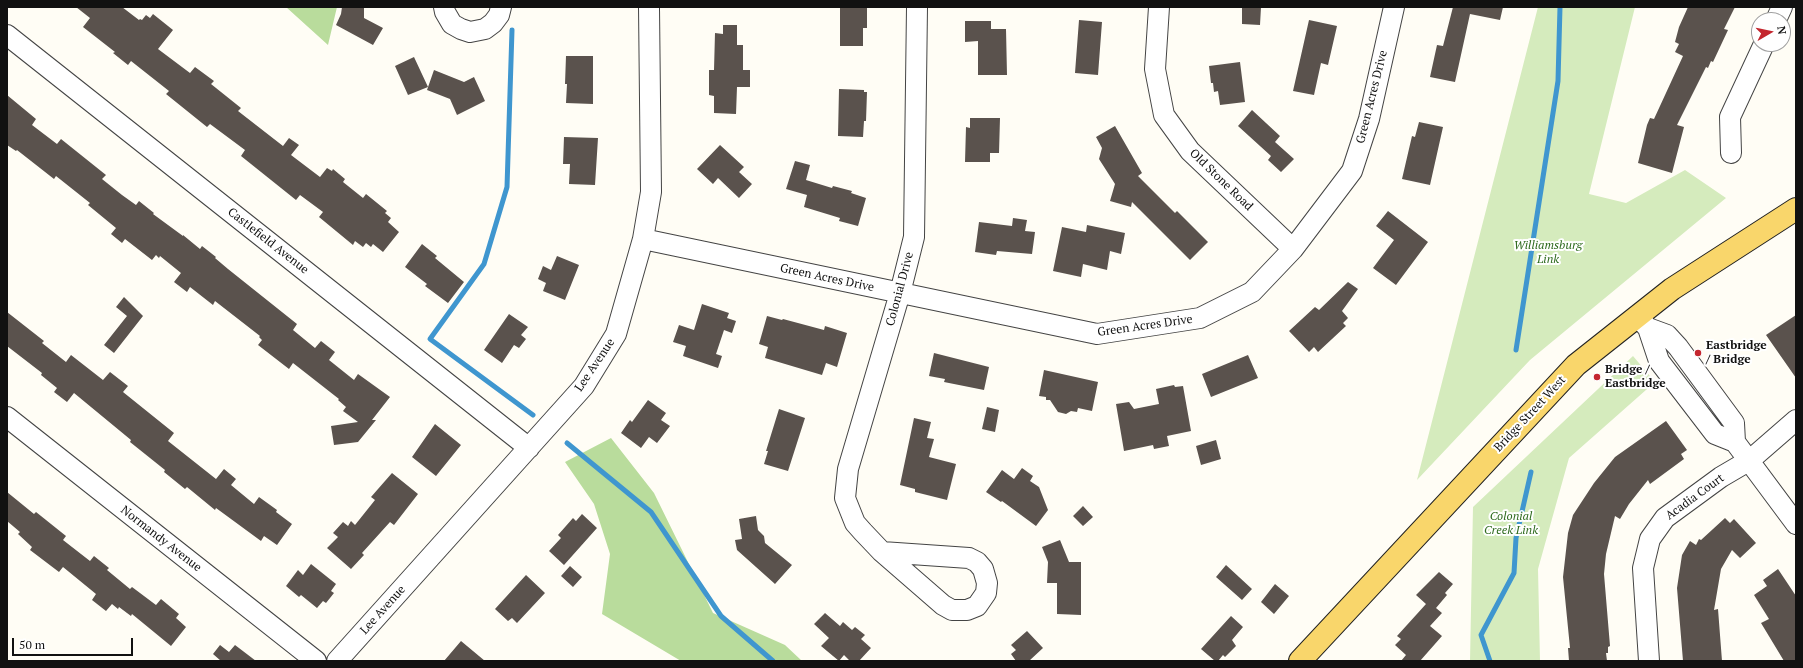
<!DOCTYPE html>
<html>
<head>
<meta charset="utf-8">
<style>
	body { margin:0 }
	#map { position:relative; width:1803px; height:668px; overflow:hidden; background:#fffdf5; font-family:"PT Serif",serif }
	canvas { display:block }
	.frame { position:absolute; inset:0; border:8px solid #111; pointer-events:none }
	.north { position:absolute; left:1751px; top:12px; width:40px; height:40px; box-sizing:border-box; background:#fff; border:1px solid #a0a0a0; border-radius:50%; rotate:81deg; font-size:11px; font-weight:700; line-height:16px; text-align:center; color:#111 }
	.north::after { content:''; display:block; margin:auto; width:14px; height:18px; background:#c4262e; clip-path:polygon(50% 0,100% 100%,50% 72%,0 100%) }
	.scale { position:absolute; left:12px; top:638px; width:121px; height:18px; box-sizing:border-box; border:2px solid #111; border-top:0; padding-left:5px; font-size:12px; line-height:14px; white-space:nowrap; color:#111; -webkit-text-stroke:3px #fff; paint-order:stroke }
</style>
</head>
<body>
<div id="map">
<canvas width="1803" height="668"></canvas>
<div class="frame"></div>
<div class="north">N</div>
<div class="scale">50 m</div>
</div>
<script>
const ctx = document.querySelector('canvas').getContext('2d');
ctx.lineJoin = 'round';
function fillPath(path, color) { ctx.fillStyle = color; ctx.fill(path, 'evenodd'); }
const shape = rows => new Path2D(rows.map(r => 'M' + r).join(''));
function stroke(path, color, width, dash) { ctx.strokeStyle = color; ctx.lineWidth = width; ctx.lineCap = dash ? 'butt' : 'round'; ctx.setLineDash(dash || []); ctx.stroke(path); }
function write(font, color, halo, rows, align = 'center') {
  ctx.font = font + ' "PT Serif",serif'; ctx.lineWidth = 4; ctx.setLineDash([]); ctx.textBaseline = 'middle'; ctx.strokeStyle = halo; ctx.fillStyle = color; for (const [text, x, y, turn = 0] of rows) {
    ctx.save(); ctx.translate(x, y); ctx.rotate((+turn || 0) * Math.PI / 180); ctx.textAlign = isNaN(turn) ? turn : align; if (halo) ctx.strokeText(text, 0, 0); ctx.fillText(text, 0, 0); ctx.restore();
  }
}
const green = shape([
	[1538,7,1635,7,1589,194,1626,203,1685,170,1726,198,1530,360,1417,480],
	[1633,356,1655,382,1569,458,1538,569,1540,661,1470,661,1473,507]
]);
const forest = shape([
	[286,7,337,7,328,45],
	[611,438,654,493,713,613,785,645,802,661,681,661,602,614,610,554,594,504,565,462]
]);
const stream = shape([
	[512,30,507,187,484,264,430,339,533,415],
	[1516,350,1558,81,1560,7],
	[567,443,651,512,721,616,773,661],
	[1490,661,1481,635,1514,573,1516,538,1531,472]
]);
const building = shape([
	[76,7,122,7,139,20,140,19,142,20,146,15,150,18,153,14,173,30,158,49,190,73,195,67,214,81,211,84,241,108,238,111,283,146,289,138,299,145,291,155,320,177,327,168,332,171,333,169,345,179,343,182,363,198,366,194,387,211,385,213,391,218,388,222,399,232,383,252,373,244,371,247,366,243,363,247,355,241,353,245,319,217,323,212,300,195,296,200,241,156,245,150,210,124,207,127,166,94,169,91,131,61,128,65,113,53,115,52,83,27,90,18],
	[342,7,364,7,364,18,383,28,373,45,336,25,341,14],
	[840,7,867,7,867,28,863,28,863,46,840,46],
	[1242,7,1261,7,1260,25,1242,24],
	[1453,7,1503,7,1500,20,1470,14,1455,82,1430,77,1437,45,1443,46],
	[1688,7,1735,7,1724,29,1728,30,1713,62,1711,61,1708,68,1706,67,1677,125,1684,127,1672,173,1638,163,1647,125,1650,118,1654,119,1683,56,1675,52,1679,44,1675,42,1679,27],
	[1079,20,1102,22,1098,75,1075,73],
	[1309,20,1337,26,1328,65,1321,63,1314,95,1293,91],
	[965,21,991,21,991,29,1006,29,1007,75,978,75,978,41,965,42],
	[723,25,737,25,737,45,743,45,743,70,750,70,750,87,737,87,736,114,714,113,714,96,709,95,709,70,714,70,715,33,723,34],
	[566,56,593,56,593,104,566,103,567,84,565,84],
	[414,57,428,87,408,95,395,66],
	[1240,62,1245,102,1220,105,1218,91,1214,92,1213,83,1211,83,1209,66],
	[434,70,464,82,474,77,485,101,457,115,450,99,427,90],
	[839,89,864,90,864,92,867,92,866,121,864,121,863,137,838,136],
	[7,95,36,119,32,125,57,144,61,139,106,175,102,179,122,195,136,205,139,201,154,213,153,214,183,236,183,235,200,249,202,246,216,257,215,258,228,269,297,324,293,330,315,348,321,341,335,352,329,360,354,380,358,374,390,397,372,420,376,420,358,442,334,445,331,426,358,422,343,411,346,407,338,400,339,399,293,363,289,369,258,345,262,340,259,337,260,336,215,301,213,305,190,287,187,292,174,282,181,273,160,256,159,258,156,255,152,260,125,239,122,243,111,234,116,228,88,205,90,203,56,176,54,179,17,150,16,151,7,145],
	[1252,110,1280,136,1275,142,1294,159,1281,172,1268,160,1271,156,1238,126],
	[970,118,1000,118,999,153,990,153,990,162,965,162,966,127,970,128],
	[1419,122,1443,127,1430,185,1402,179,1412,136,1415,137],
	[1115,126,1142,173,1138,176,1175,213,1177,211,1208,242,1190,260,1132,202,1131,207,1110,201,1115,184,1099,159,1102,148,1096,137],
	[564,137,598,138,595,185,569,184,570,164,563,164],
	[720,145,744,167,739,172,752,184,739,198,718,178,713,184,697,169],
	[795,161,810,165,806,180,832,188,833,186,852,191,851,193,866,198,858,226,839,221,840,218,804,207,807,195,786,189],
	[1388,211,1428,242,1396,285,1373,268,1394,240,1376,226],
	[1013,218,1027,220,1025,231,1035,232,1032,254,997,251,996,255,975,252,979,222,1012,226],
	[1087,225,1125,233,1121,254,1110,251,1107,270,1083,264,1081,277,1053,271,1062,227,1086,232],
	[422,244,437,256,435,258,464,282,448,303,425,286,427,284,405,267],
	[557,256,579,265,565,300,543,291,546,283,538,279,543,266,551,270],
	[1348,282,1358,289,1342,311,1348,318,1343,323,1346,326,1318,352,1314,347,1309,352,1289,331,1315,307,1319,310],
	[124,297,143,316,114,353,104,345,127,316,116,307],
	[702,304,729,313,727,318,736,321,732,333,724,330,716,354,722,356,718,368,683,356,686,346,673,342,679,325,694,330],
	[7,312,44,341,42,343,66,362,71,355,103,380,110,372,128,386,123,392,174,433,168,441,216,479,224,469,236,479,231,485,254,504,259,497,277,510,276,512,292,524,277,545,264,536,261,541,216,508,215,510,187,487,185,489,164,472,165,470,130,442,131,440,74,393,67,402,54,392,57,388,41,375,42,373,7,346],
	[509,314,528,327,521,335,526,339,519,348,514,345,502,363,484,350],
	[1796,315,1796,378,1766,335],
	[767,316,782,320,783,319,824,330,825,326,847,333,837,367,826,363,822,375,765,358,768,347,759,344],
	[934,353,989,367,984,390,944,382,945,379,929,376],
	[1248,355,1258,378,1211,397,1202,374],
	[1044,370,1098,382,1092,411,1078,408,1077,412,1071,411,1066,414,1058,412,1050,400,1046,400,1046,397,1039,396],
	[1174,385,1175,387,1183,386,1191,431,1167,436,1169,446,1154,449,1153,445,1124,451,1116,404,1129,402,1134,409,1159,404,1156,389],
	[648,400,666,413,661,420,670,426,657,443,649,437,641,448,621,433,630,420,632,422],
	[987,407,999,410,995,432,982,429],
	[779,409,805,418,788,471,764,464,768,451,766,451],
	[914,418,931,422,927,438,934,439,929,457,956,464,947,500,915,492,915,489,900,485],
	[1666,421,1687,450,1681,454,1684,459,1650,484,1648,480,1629,504,1620,519,1615,516,1606,554,1604,574,1610,646,1608,647,1608,653,1606,653,1607,661,1569,661,1568,648,1570,648,1563,577,1568,533,1573,515,1594,483,1615,457],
	[435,424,461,445,436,476,412,457],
	[1216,440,1221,459,1201,465,1196,446],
	[1022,468,1033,476,1030,481,1039,487,1048,510,1036,526,1002,501,1001,502,986,492,1002,470,1014,479],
	[392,473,418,494,394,525,390,522,362,553,364,555,351,569,327,548,338,537,333,533,343,522,348,526,351,521,355,525,375,500,371,497],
	[7,492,34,514,36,512,66,536,63,540,90,561,94,556,109,568,107,570,130,589,132,587,156,605,161,599,179,614,176,618,186,627,171,646,132,614,131,616,119,607,118,609,112,604,106,611,92,600,96,594,63,567,59,572,30,550,32,547,18,534,20,532,7,521],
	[1083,506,1093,517,1083,526,1073,516],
	[582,514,597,528,564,565,549,551,561,538,558,535,573,518,576,521],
	[756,516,758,530,764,536,765,543,792,565,775,584,737,550,735,540,742,539,739,519],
	[1725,518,1730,523,1734,519,1756,543,1740,558,1732,550,1721,569,1714,610,1718,609,1722,661,1683,661,1677,588,1682,555,1690,541,1696,545,1699,539,1701,540],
	[1060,540,1069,562,1081,562,1081,615,1057,614,1057,583,1047,583,1048,562,1042,547],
	[311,564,336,584,331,591,334,593,326,603,323,601,317,608,301,595,299,597,286,586,298,570,303,575],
	[1226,565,1252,589,1242,600,1216,577],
	[570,566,582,577,573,587,561,576],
	[1778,569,1796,596,1796,661,1784,661,1761,623,1769,619,1754,595,1767,586,1763,580],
	[1439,572,1453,584,1445,593,1447,595,1436,608,1442,613,1430,626,1442,636,1420,661,1401,661,1406,655,1395,645,1401,639,1397,636,1426,604,1416,595],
	[526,575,545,593,517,623,512,618,508,621,495,609],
	[1275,584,1289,596,1274,614,1261,602],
	[825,613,840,626,843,622,852,630,855,627,865,635,861,639,871,648,859,661,850,661,844,655,839,661,821,646,829,638,814,624],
	[1231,616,1243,627,1232,640,1236,646,1225,657,1223,655,1218,661,1215,661,1201,649],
	[1027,631,1043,648,1029,661,1016,661,1011,654,1016,650,1011,645],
	[461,641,485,661,444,661],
	[220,645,229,652,235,645,256,661,221,661,213,654]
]);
const minor = shape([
	[444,7,445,12,452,24,461,29,470,32,485,29,493,23,499,15,501,7],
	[1159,7,1155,69,1164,115,1190,151,1293,249],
	[1776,20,1782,7],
	[7,35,529,448],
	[1731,153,1730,117,1764,44],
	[643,239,1097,334,1200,318,1252,292,1293,249,1352,171,1369,119,1394,7],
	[1637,316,1648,328,1659,361,1715,434,1735,442,1796,524],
	[1648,328,1667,335,1678,347,1734,423,1735,442],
	[7,417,316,661],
	[882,552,969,558,977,562,983,569,987,583,986,593,977,606,967,610,952,610,943,605,882,552,863,532,855,523,845,498,848,469,900,293,914,237,917,7],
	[337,661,584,386,616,334,643,239,651,192,649,7],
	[1649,661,1643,568,1650,539,1665,518,1721,477,1750,460,1796,420]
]);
const major = shape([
	[1300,661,1576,365,1672,289,1796,209]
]);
const markers = [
	[1698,353,4,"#c4262e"],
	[1597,377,4,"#c4262e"]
];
const streetNames = [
	["Green Acres Drive",1372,97,-76],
	["Old Stone Road",1221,180,44],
	["Castlefield Avenue",268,241,38],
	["Green Acres Drive",827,278,12],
	["Colonial Drive",900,289,-75],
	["Green Acres Drive",1145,326,-8],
	["Lee Avenue",595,365,-56],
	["Bridge Street West",1530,414,-47],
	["Acadia Court",1695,497,-36],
	["Normandy Avenue",161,539,38],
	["Lee Avenue",383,610,-48]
];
const parkNames = [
	["Williamsburg",1548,246],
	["Link",1548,260],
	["Colonial",1511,517],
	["Creek Link",1511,531]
];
const poiNames = [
	["Eastbridge",1706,346],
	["/ Bridge",1706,360],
	["Bridge /",1605,370],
	["Eastbridge",1605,384]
];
fillPath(green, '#d5ebbd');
fillPath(forest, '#b9dc9c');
stroke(stream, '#3f96cf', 5);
fillPath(building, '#5a524d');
stroke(minor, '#444', 22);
stroke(major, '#222', 24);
stroke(minor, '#fff', 20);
stroke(major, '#f9d66b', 22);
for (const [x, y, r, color] of markers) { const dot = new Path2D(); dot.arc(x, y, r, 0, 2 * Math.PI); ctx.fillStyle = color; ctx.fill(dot); stroke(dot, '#fff', 1.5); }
write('12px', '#111', '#fff', streetNames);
write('italic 12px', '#2f6b1f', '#fff', parkNames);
write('bold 12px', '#111', '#fff', poiNames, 'left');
</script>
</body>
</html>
